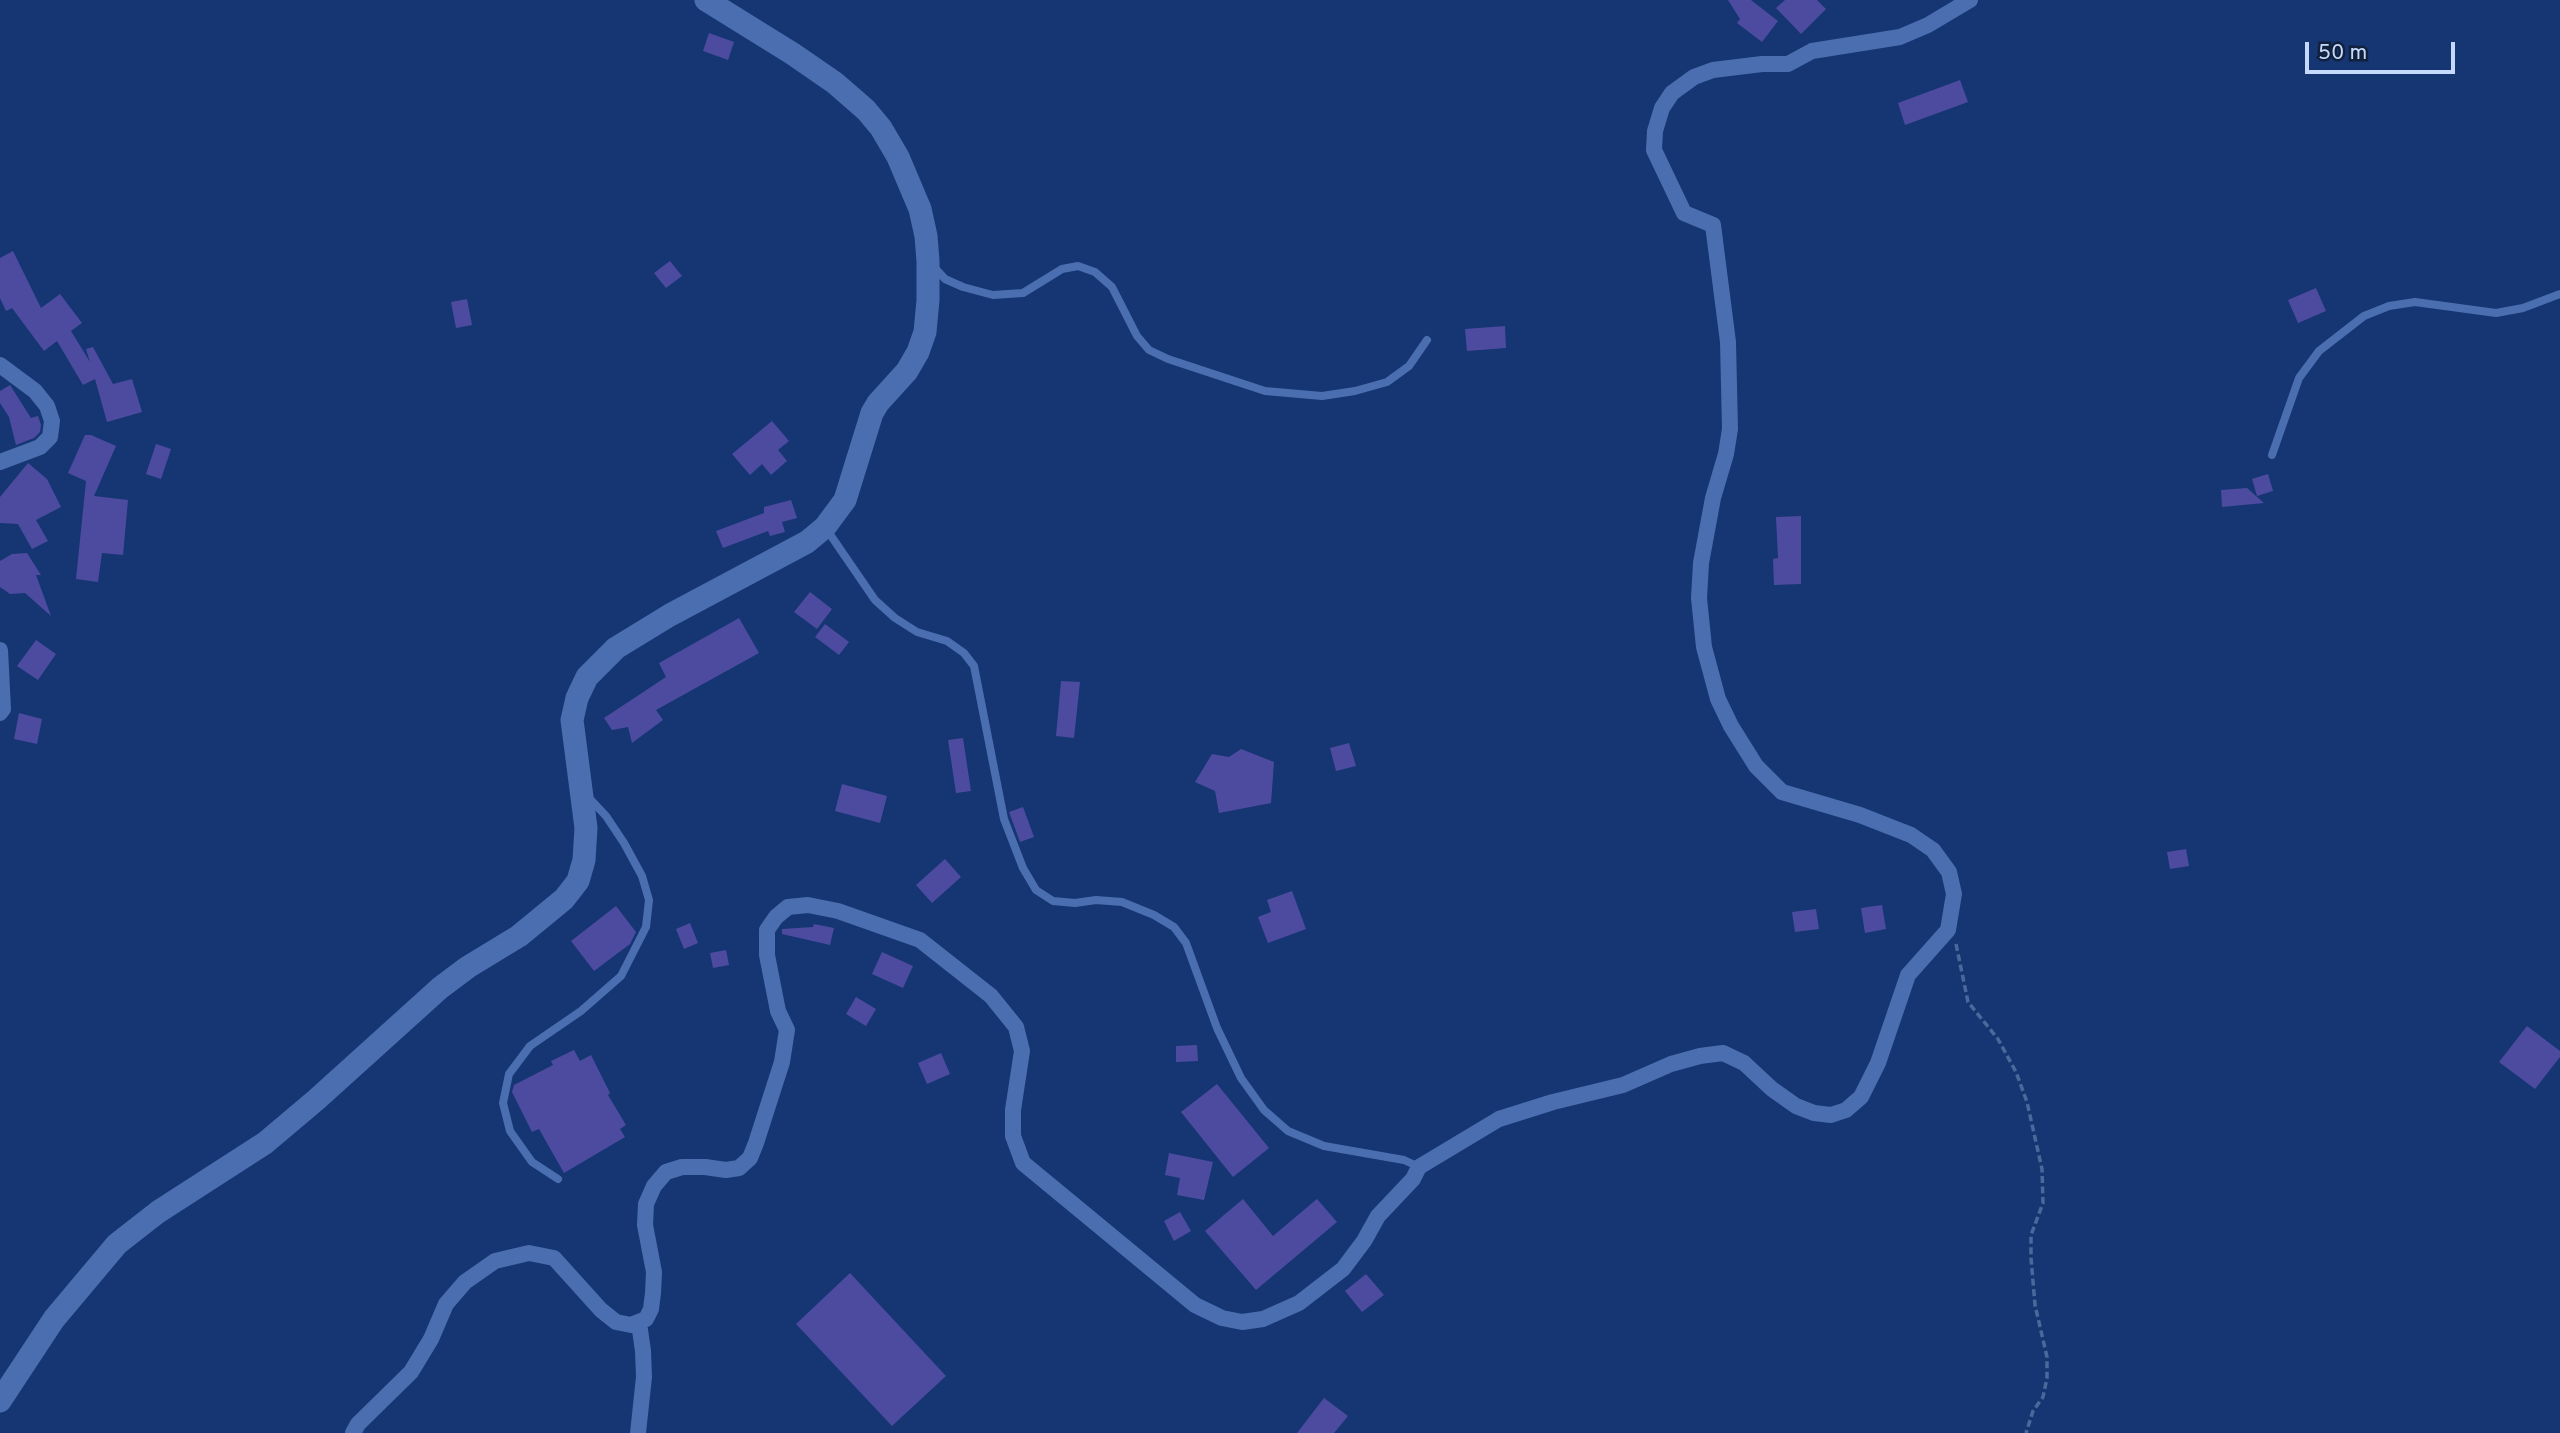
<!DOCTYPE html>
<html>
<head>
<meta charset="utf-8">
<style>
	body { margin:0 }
	#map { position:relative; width:2560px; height:1433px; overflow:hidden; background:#153672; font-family:Overpass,sans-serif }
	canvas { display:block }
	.scale { position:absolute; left:2305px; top:42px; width:150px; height:32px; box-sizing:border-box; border:4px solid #c4d9fd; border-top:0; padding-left:9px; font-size:21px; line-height:24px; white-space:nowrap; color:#c4d9fd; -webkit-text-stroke:5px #11203b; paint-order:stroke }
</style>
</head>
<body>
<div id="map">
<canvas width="2560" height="1433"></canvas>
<div class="scale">50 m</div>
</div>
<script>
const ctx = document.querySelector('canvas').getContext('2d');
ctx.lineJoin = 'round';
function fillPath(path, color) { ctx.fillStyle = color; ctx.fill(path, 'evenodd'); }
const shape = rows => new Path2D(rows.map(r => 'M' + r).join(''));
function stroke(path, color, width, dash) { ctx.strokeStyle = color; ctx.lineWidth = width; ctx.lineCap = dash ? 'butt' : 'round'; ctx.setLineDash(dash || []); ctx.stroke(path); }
const building = shape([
	[1728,0,1751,0,1778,21,1762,42,1737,23,1740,19],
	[1785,0,1817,0,1826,9,1801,34,1776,8],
	[709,33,734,42,728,60,703,51],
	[1960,80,1968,102,1905,125,1898,103],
	[13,251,41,308,60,294,82,323,71,331,90,362,86,349,93,347,113,384,132,379,142,412,107,422,95,379,83,385,57,341,44,351,12,308,6,311,0,298,0,258],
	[670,261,682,276,666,288,654,273],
	[2316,288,2326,311,2298,323,2288,300],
	[467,299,472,325,456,328,451,302],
	[1505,326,1506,348,1467,351,1465,329],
	[10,385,31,418,38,416,41,425,40,432,34,438,16,445,9,417,0,403,0,391],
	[772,421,789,441,778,450,787,461,771,475,762,464,750,475,732,454],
	[85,435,91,435,116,446,94,496,128,500,123,555,102,553,98,582,76,579,86,481,68,473],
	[156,444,171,449,161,479,146,474],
	[28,463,47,479,61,507,36,520,48,541,32,549,18,524,0,523,0,497],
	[2268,474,2273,491,2257,496,2252,479],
	[2247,488,2264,503,2222,507,2221,490],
	[791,500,797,518,782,522,785,532,770,536,768,531,723,548,716,531,764,513,764,507],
	[1801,516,1801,584,1774,585,1773,559,1778,558,1776,517],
	[27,553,41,575,36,575,51,616,25,593,10,594,0,587,0,561,12,554],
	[810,592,832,609,817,629,794,612],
	[739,618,759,653,656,710,663,720,632,743,628,727,612,730,604,718,666,677,659,663],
	[825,624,849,642,839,655,815,637],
	[36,640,56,654,38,680,17,666],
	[1061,681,1080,682,1074,738,1056,736],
	[19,713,42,719,37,744,14,739],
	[963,738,971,791,956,793,948,740],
	[1349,743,1356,766,1336,771,1330,748],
	[1241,749,1274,762,1271,803,1219,813,1215,791,1195,782,1212,754,1229,757],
	[842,784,887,796,880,823,835,811],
	[1023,807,1034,837,1020,842,1009,812],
	[2186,849,2189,866,2170,869,2167,852],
	[945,859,961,877,932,903,916,885],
	[1292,891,1306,929,1268,943,1258,917,1271,912,1267,900],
	[1882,905,1886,929,1865,933,1861,908],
	[616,906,636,932,630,944,594,971,571,941],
	[1816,909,1819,929,1795,932,1792,912],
	[690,923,698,943,684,949,676,929],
	[814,924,834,928,830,945,782,934,782,929,813,927],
	[726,950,729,965,713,968,710,953],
	[882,952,913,966,903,988,872,974],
	[856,997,876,1009,866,1026,846,1014],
	[2527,1026,2560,1051,2560,1057,2535,1089,2499,1062],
	[1197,1045,1198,1061,1176,1062,1176,1046],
	[574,1050,580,1061,591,1055,610,1093,608,1095,626,1125,620,1129,625,1137,564,1173,539,1129,532,1132,512,1092,514,1085,553,1065,551,1061],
	[941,1053,950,1074,927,1084,918,1063],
	[1217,1084,1269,1148,1233,1177,1181,1112],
	[1169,1153,1213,1162,1204,1200,1177,1195,1180,1178,1165,1175],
	[1243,1199,1273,1236,1317,1199,1337,1222,1256,1290,1205,1231],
	[1180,1212,1191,1231,1174,1241,1164,1221],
	[850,1273,946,1376,892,1426,796,1324],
	[1366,1274,1384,1295,1362,1312,1345,1291],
	[1324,1398,1348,1416,1334,1433,1297,1433]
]);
const path = shape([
	[1956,944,1968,1002,1998,1039,2016,1072,2027,1102,2042,1169,2043,1203,2031,1235,2031,1258,2035,1305,2047,1357,2047,1378,2043,1397,2033,1411,2026,1433]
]);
const lane = shape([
	[933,266,945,279,963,287,993,295,1023,293,1062,269,1078,266,1095,272,1112,287,1137,336,1149,350,1168,359,1265,391,1322,396,1355,391,1387,382,1409,366,1427,340],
	[2272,455,2299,378,2319,351,2364,316,2389,306,2415,302,2496,313,2523,308,2560,294],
	[827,530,875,600,895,618,917,632,947,641,964,653,974,666,1004,819,1023,868,1036,890,1053,901,1075,903,1096,900,1122,902,1154,915,1174,927,1186,943,1217,1028,1241,1078,1264,1110,1288,1131,1324,1146,1404,1160,1419,1167],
	[558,1179,532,1162,510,1131,503,1103,509,1074,530,1046,581,1011,621,976,646,927,649,900,642,876,624,843,606,816,589,798]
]);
const street = shape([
	[0,365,35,391,47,406,52,421,50,437,40,447,0,462],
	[0,650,3,709,0,713],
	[353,1433,358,1424,411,1372,431,1339,446,1304,465,1282,495,1261,529,1253,554,1258,601,1310,616,1322,631,1325,646,1319,651,1309,653,1293,654,1272,645,1225,646,1204,654,1186,666,1172,682,1167,705,1167,726,1170,739,1168,750,1158,756,1143,782,1062,787,1030,778,1011,767,955,767,930,776,917,788,907,808,905,838,911,920,940,991,996,1016,1027,1022,1051,1013,1110,1013,1136,1023,1163,1195,1305,1222,1318,1242,1322,1263,1319,1299,1303,1343,1269,1364,1241,1378,1216,1413,1179,1419,1167,1499,1119,1553,1102,1623,1085,1671,1064,1700,1056,1723,1053,1744,1063,1772,1089,1796,1106,1814,1113,1831,1115,1846,1110,1861,1097,1878,1063,1908,975,1948,930,1954,894,1949,872,1933,850,1911,835,1860,815,1782,792,1756,766,1731,726,1718,699,1704,647,1699,598,1701,563,1713,498,1726,454,1730,429,1728,342,1713,225,1684,213,1654,150,1655,131,1662,108,1672,93,1694,77,1713,70,1762,64,1788,64,1812,51,1900,37,1928,25,1970,0],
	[638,1433,644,1377,643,1351,639,1323]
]);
const secondary = shape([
	[0,1401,54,1319,117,1244,158,1212,265,1143,316,1100,440,988,468,967,519,936,564,899,578,881,584,860,586,828,572,720,577,698,587,677,616,648,670,615,807,542,825,527,845,500,872,413,878,403,907,371,918,352,925,332,928,300,928,261,926,236,920,209,898,157,881,128,866,110,835,83,793,54,706,0]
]);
fillPath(building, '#4d4ba0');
stroke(path, '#4a689c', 3.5, [7, 3.5]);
stroke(lane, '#4a6eaf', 8);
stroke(street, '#4a6eaf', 16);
stroke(secondary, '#4a6eaf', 23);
</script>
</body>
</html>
